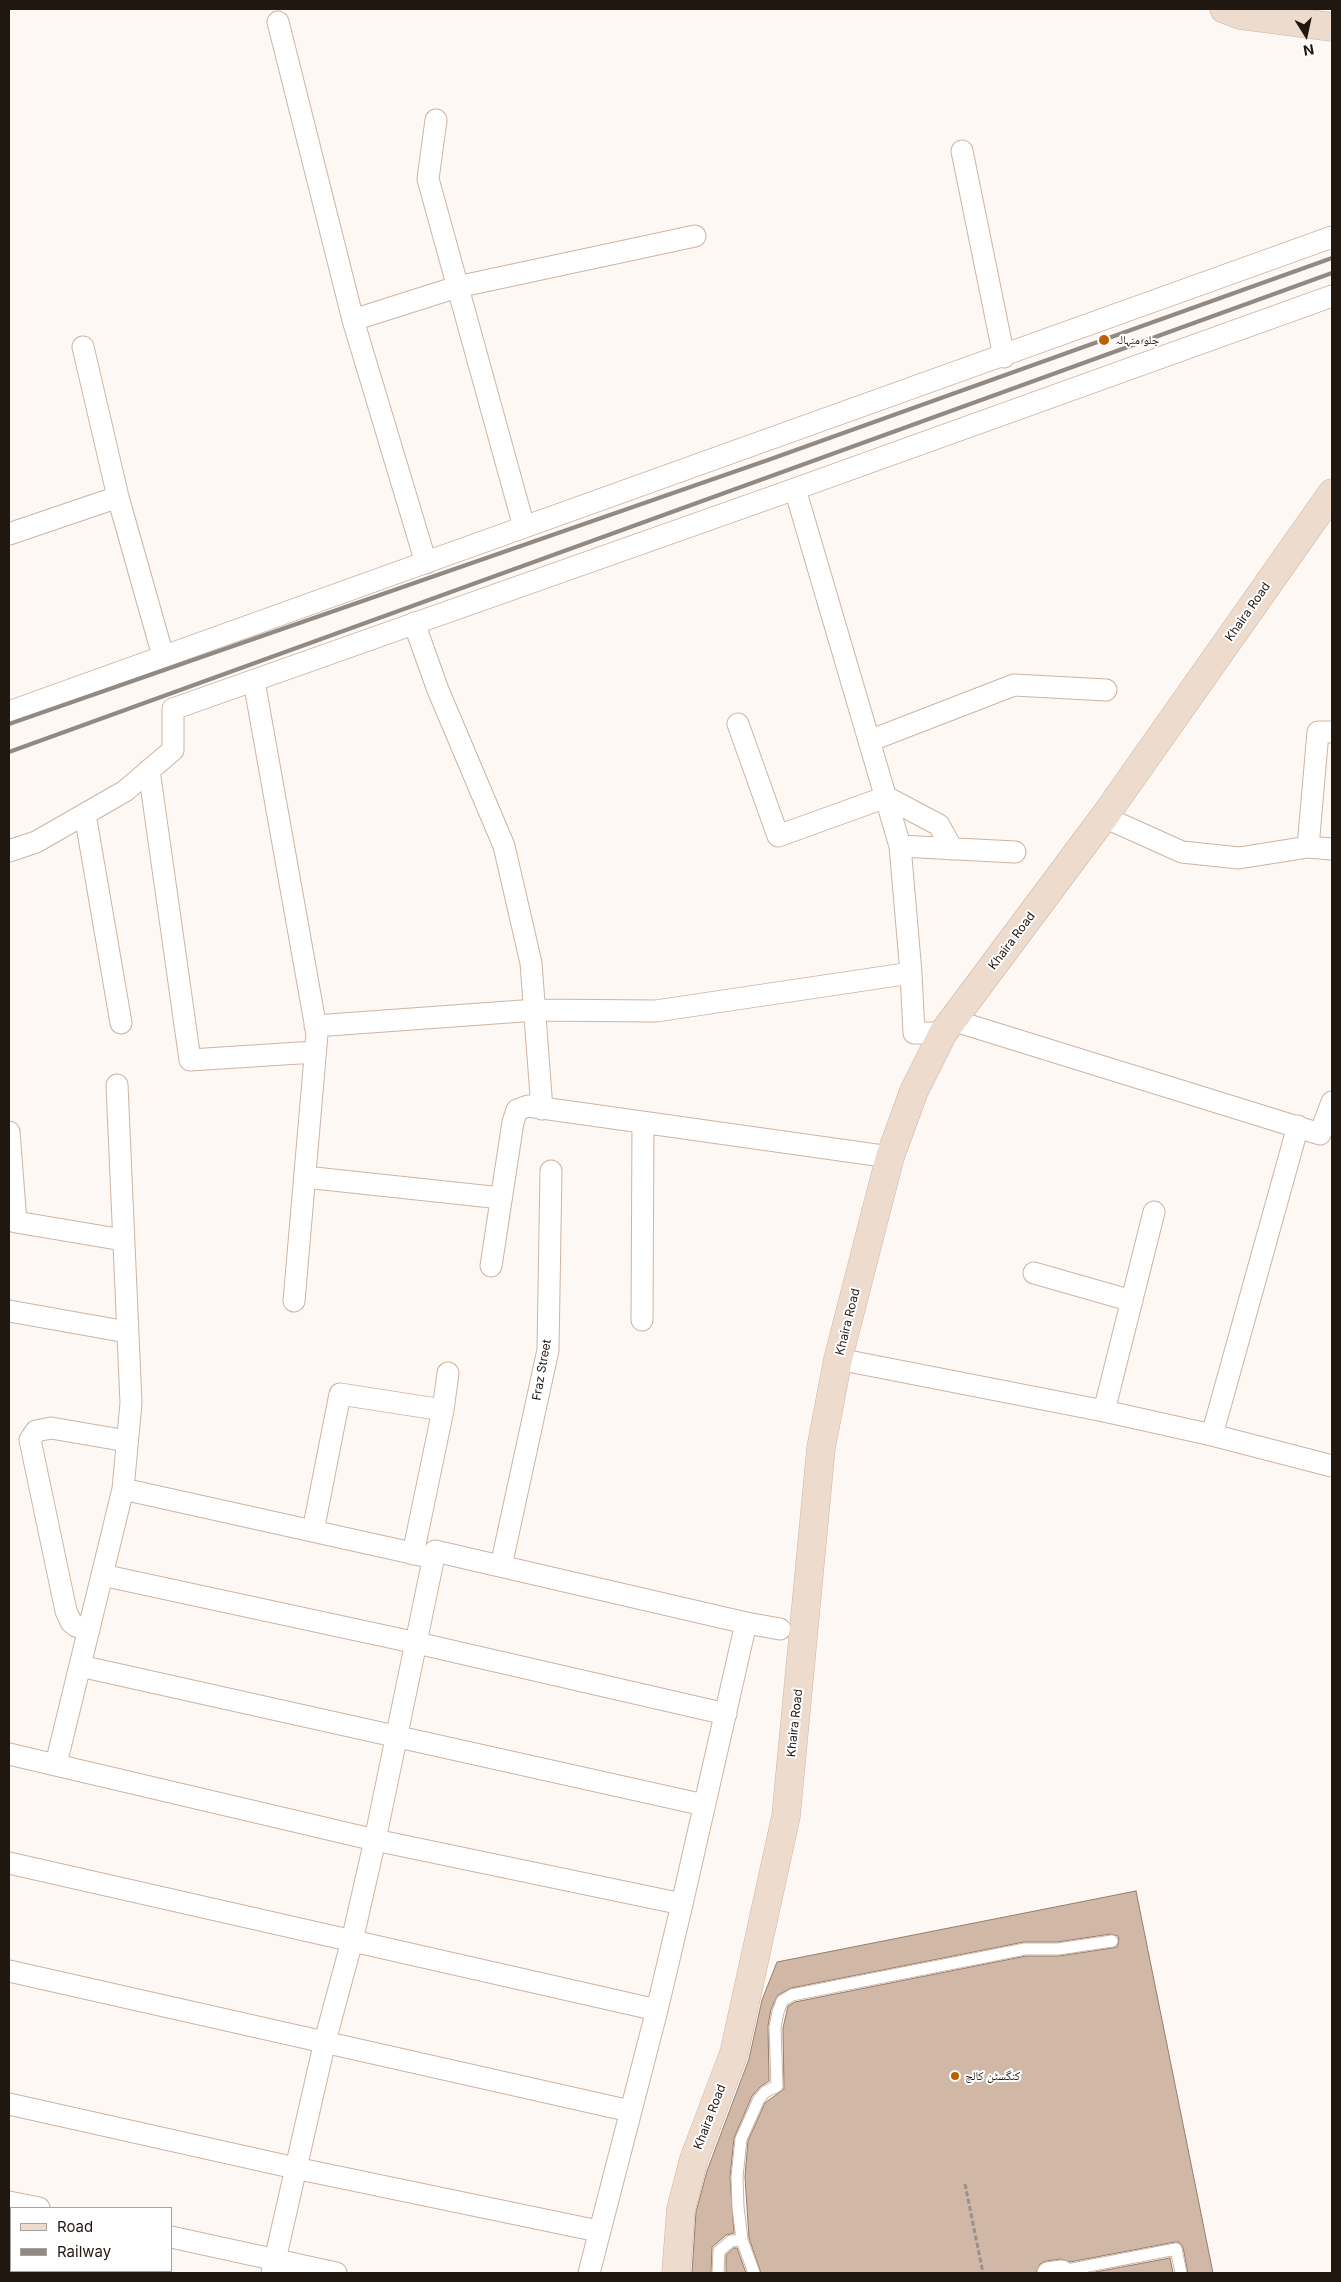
<!DOCTYPE html>
<html>
<head>
<meta charset="utf-8">
<style>
	body { margin:0 }
	#map { position:relative; width:1341px; height:2282px; overflow:hidden; background:#fdf8f4; font-family:Inter,sans-serif }
	canvas { display:block }
	.frame { position:absolute; inset:0; border:10px solid #211711; pointer-events:none }
	.legend { position:absolute; left:10px; top:2207px; width:162px; height:65px; box-sizing:border-box; background:#fff; border:1px solid #a6a2a0; margin:0; padding:6px 9px; list-style:none; font-size:15px; color:#211711 }
	.legend li { display:flex; align-items:center; gap:10px; height:25px }
	.legend b { width:25px; border:1px solid #a6a2a0 }
	.north { position:absolute; left:1281px; top:10px; width:50px; height:50px; -webkit-text-stroke:4px #fff; paint-order:stroke; rotate:170deg; font-size:14px; font-weight:700; line-height:20px; text-align:center; color:#211711 }
	.north::after { content:''; display:block; margin:auto; width:18px; height:22px; background:#211711; clip-path:polygon(50% 0,100% 100%,50% 72%,0 100%) }
</style>
</head>
<body>
<div id="map">
<canvas width="1341" height="2282"></canvas>
<div class="frame"></div>
<ul class="legend">
<li><b style="height:6px;background:#eddbce"></b>Road</li>
<li><b style="height:6px;background:#918984"></b>Railway</li>
</ul>
<div class="north">N</div>
</div>
<script>
const ctx = document.querySelector('canvas').getContext('2d');
ctx.lineJoin = 'round';
function fillPath(path, color) { ctx.fillStyle = color; ctx.fill(path, 'evenodd'); }
const shape = rows => new Path2D(rows.map(r => 'M' + r).join(''));
function stroke(path, color, width, dash) { ctx.strokeStyle = color; ctx.lineWidth = width; ctx.lineCap = dash ? 'butt' : 'round'; ctx.setLineDash(dash || []); ctx.stroke(path); }
function write(font, color, halo, rows, align = 'center') {
  ctx.font = font + ' Inter,"Noto Naskh Arabic",sans-serif'; ctx.lineWidth = 4; ctx.setLineDash([]); ctx.textBaseline = 'middle'; ctx.strokeStyle = halo; ctx.fillStyle = color; for (const [text, x, y, turn = 0] of rows) {
    ctx.save(); ctx.translate(x, y); ctx.rotate((+turn || 0) * Math.PI / 180); ctx.textAlign = isNaN(turn) ? turn : align; if (halo) ctx.strokeText(text, 0, 0); ctx.fillText(text, 0, 0); ctx.restore();
  }
}
const building = shape([
	[1136,1891,1213,2273,1188,2273,1183,2247,1179,2242,1175,2242,1070,2262,1061,2259,1046,2261,1040,2264,1036,2273,761,2273,749,2238,745,2177,748,2141,765,2103,784,2089,783,2028,788,2006,795,2002,1026,1956,1059,1956,1113,1948,1117,1947,1119,1940,1118,1936,1111,1934,1057,1942,1024,1942,791,1988,778,1995,771,2009,768,2026,769,2081,760,2087,752,2096,734,2138,730,2177,734,2233,726,2235,712,2247,711,2273,692,2273,696,2212,707,2171,749,2059,762,2000,777,1962,1136,1891],
	[734,2248,737,2248,746,2273,726,2273,726,2255,734,2248],
	[1170,2258,1173,2273,1090,2273,1170,2258]
]);
const path = shape([
	[965,2184,983,2273]
]);
const lane = shape([
	[1062,2271,1176,2249,1181,2273],
	[718,2273,719,2251,731,2241,742,2240],
	[754,2273,742,2240,738,2207,737,2177,741,2139,759,2099,765,2092,777,2086,775,2027,778,2012,782,2001,792,1995,802,1993,1025,1949,1058,1949,1112,1941]
]);
const street = shape([
	[278,22,353,320,426,563],
	[436,120,428,179,524,527],
	[962,151,1004,357],
	[353,320,457,287,695,236],
	[83,347,118,497],
	[795,489,1332,296],
	[9,534,118,497,163,656],
	[414,623,438,690,504,846,531,963,542,1109],
	[254,681,317,1034,294,1301],
	[9,712,1332,237],
	[738,724,778,836,886,797,939,825,952,849],
	[869,741,1014,685,1106,690],
	[149,770,190,1060,315,1052],
	[85,814,121,1023],
	[1104,817,1182,852,1239,858,1308,847,1318,732,1332,732],
	[900,846,1015,852],
	[1308,847,1332,849],
	[9,851,36,842,125,791,173,750,173,709,795,489,900,846,911,973,914,1033,943,1033],
	[952,1020,1320,1134,1332,1102],
	[315,1026,536,1010,656,1011,911,973],
	[117,1085,131,1403,123,1489],
	[9,1132,16,1222,9,1220],
	[305,1177,501,1198],
	[16,1222,123,1240],
	[491,1266,513,1122,517,1110,528,1106,890,1157],
	[1034,1273,1132,1301],
	[9,1311,127,1332],
	[642,1320,643,1122],
	[838,1359,1104,1411,1212,1435,1332,1466],
	[1104,1411,1154,1212],
	[1212,1435,1298,1126],
	[313,1531,340,1394,443,1410,448,1373],
	[413,1554,443,1410],
	[501,1566,548,1350,551,1171],
	[102,1575,417,1643,726,1714],
	[746,1623,780,1629],
	[89,1630,76,1626,71,1622,66,1611,30,1440,36,1431,51,1428,127,1441],
	[80,1666,704,1805],
	[9,1754,375,1840,352,1941,325,2041,272,2273],
	[56,1764,123,1489,434,1558],
	[9,1863,657,2010],
	[9,1971,630,2111],
	[9,2104,295,2168,598,2231],
	[9,2202,39,2208],
	[9,2225,11,2239],
	[171,2237,336,2273],
	[17,2271,18,2273],
	[589,2273,657,2010,682,1904,746,1623,435,1551,375,1840,682,1904],
	[1048,2273,1062,2271]
]);
const secondary = shape([
	[1224,9,1240,15,1332,27],
	[676,2273,681,2209,694,2159,734,2053,786,1816,821,1448,838,1359,890,1157,914,1091,943,1033,1104,817,1332,493]
]);
const rail = shape([
	[9,724,768,460,1332,258],
	[9,752,1332,273]
]);
const markers = [
	[1104,340,6,"#bb6001"],
	[955,2076,5,"#bb6001"]
];
const poiNames = [
	["جلو منہالہ",1115,340],
	["کنگسٹن کالج",965,2076]
];
const streetNames = [
	["Khaira Road",1248,612,-55],
	["Khaira Road",1012,941,-53],
	["Khaira Road",848,1322,-76],
	["Fraz Street",542,1370,-80],
	["Khaira Road",795,1723,-84],
	["Khaira Road",710,2117,-69]
];
fillPath(building, '#d1b7a5');
stroke(building, '#967d6d', 1);
stroke(lane, '#ceb4a2', 13);
stroke(street, '#ceb4a2', 23);
stroke(secondary, '#ceb4a2', 29);
stroke(path, '#98918c', 3, [5, 2.5]);
stroke(lane, '#fff', 11);
stroke(street, '#fff', 21);
stroke(secondary, '#eddbce', 28);
stroke(rail, '#918984', 4);
for (const [x, y, r, color] of markers) { const dot = new Path2D(); dot.arc(x, y, r, 0, 2 * Math.PI); ctx.fillStyle = color; ctx.fill(dot); stroke(dot, '#fff', 2); }
write('12px', '#211711', '#fff', poiNames, 'left');
write('12px', '#211711', '#fff', streetNames);
</script>
</body>
</html>
